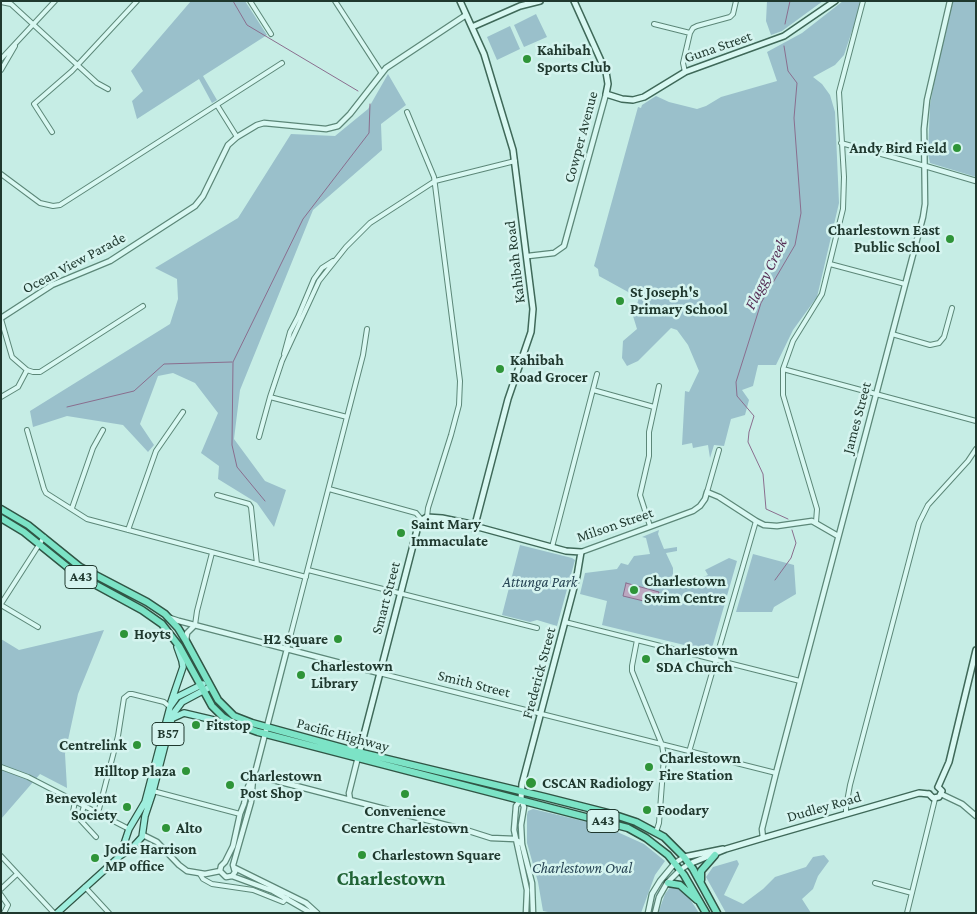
<!DOCTYPE html>
<html>
<head>
<meta charset="utf-8">
<style>
	body { margin:0 }
	#map { position:relative; width:977px; height:914px; overflow:hidden; background:#c6ede5; font-family:"Crimson Pro",serif }
	canvas { display:block }
	.frame { position:absolute; inset:0; border:2px solid #1f382e; pointer-events:none }
</style>
</head>
<body>
<div id="map">
<canvas width="977" height="914"></canvas>
<div class="frame"></div>
</div>
<script>
const ctx = document.querySelector('canvas').getContext('2d');
ctx.lineJoin = 'round';
function fillPath(path, color) { ctx.fillStyle = color; ctx.fill(path, 'evenodd'); }
const shape = rows => new Path2D(rows.map(r => 'M' + r).join(''));
function stroke(path, color, width, dash) { ctx.strokeStyle = color; ctx.lineWidth = width; ctx.lineCap = dash ? 'butt' : 'round'; ctx.setLineDash(dash || []); ctx.stroke(path); }
function write(font, color, halo, rows, align = 'center') {
  ctx.font = font + ' "Crimson Pro",serif'; ctx.lineWidth = 5; ctx.setLineDash([]); ctx.textBaseline = 'middle'; ctx.strokeStyle = halo; ctx.fillStyle = color; for (const [text, x, y, turn = 0] of rows) {
    ctx.save(); ctx.translate(x, y); ctx.rotate((+turn || 0) * Math.PI / 180); ctx.textAlign = isNaN(turn) ? turn : align; if (halo) ctx.strokeText(text, 0, 0); ctx.fillText(text, 0, 0); ctx.restore();
  }
}
const green = shape([
	[191,1,245,1,267,35,203,76,217,100,212,103,199,79,137,119,132,101,143,91,131,71],
	[767,1,823,1,782,31,771,35,766,21],
	[843,1,860,1,860,7,844,55,835,65,813,77,822,84,830,95,835,112,839,203,817,297,793,330,776,365,758,365,753,386,742,390,749,400,745,415,731,419,724,446,714,445,710,458,708,445,693,448,692,443,682,445,685,391,689,392,699,371,688,345,677,330,671,328,638,361,627,366,622,358,623,341,637,329,633,316,639,298,599,276,598,269,594,266,638,107,641,108,642,105,656,96,669,102,697,109,706,106,721,97,777,81,767,52,802,33],
	[953,1,976,1,976,177,930,163,928,154,930,105,938,61],
	[536,14,547,37,524,47,514,25],
	[510,26,520,49,497,60,487,37],
	[388,74,406,105,381,124,382,150,313,210,240,390,234,439,265,481,286,490,274,527,257,503,218,479,219,466,201,453,218,413,195,383,173,373,158,376,140,424,154,445,148,452,123,425,67,416,33,427,30,411,170,324,178,299,177,279,155,268,238,218,291,134,335,136,368,109],
	[659,530,658,534,664,549,677,547,677,551,666,553,673,568,673,576,694,581,708,575,705,570,729,558,737,561,712,648,709,651,602,625,607,601,580,594,585,573,617,569,621,563,628,565,634,556,650,554,646,538,642,537],
	[520,545,572,558,575,560,557,626,537,620,530,622,502,615],
	[753,554,794,565,796,594,774,607,772,612,736,612],
	[104,630,78,694,65,754,67,788,40,774,1,819,1,639,19,650],
	[533,809,604,826,644,844,665,861,655,875,641,913,553,913,543,911,538,882,527,843,527,815,528,811],
	[824,855,829,861,818,876,813,889,802,899,811,913,726,913,706,877,713,867,737,860,739,864,724,895,743,904,763,889,775,877,806,867,813,857],
	[671,886,676,886,688,896,699,913,658,913,665,894]
]);
const water = shape([
	[626,583,659,592,656,604,623,596,626,583]
]);
const stream = shape([
	[233,1,247,25,358,91],
	[785,24,790,1],
	[784,46,788,71,797,83,794,118,801,213,795,245,761,303,736,382,737,396,754,416,749,432,748,442,763,474,766,509,788,519],
	[67,407,134,391,164,364,232,362],
	[265,501,237,467,232,445,233,362,303,219,369,133,370,104],
	[775,580,791,558,796,543,792,530]
]);
const minor = shape([
	[250,1,271,34],
	[335,1,381,72],
	[1,2,11,4,97,83,108,89],
	[654,24,690,33],
	[1,59,55,1],
	[1,70,15,46],
	[685,72,683,63,690,33,693,28,697,26,730,17,733,14,736,1],
	[217,105,237,137],
	[407,112,434,177,460,381,459,405,451,435,428,508,427,517],
	[52,132,34,104,72,71,137,1],
	[841,143,925,166],
	[1,174,40,203,53,206,60,205,282,63],
	[830,264,905,284],
	[1,319,12,357,27,370,33,372,40,372,143,306],
	[892,334,930,345,939,343,944,337,952,308],
	[284,354,290,332,298,317,314,279,322,268,333,261],
	[783,369,976,421],
	[593,390,654,407],
	[1,397,18,387,27,370],
	[270,397,347,417],
	[27,430,44,489,46,493,87,519,306,577],
	[259,437,270,397,282,361,319,281,346,247,370,223,435,181,515,161],
	[329,489,416,513,422,520],
	[707,492,719,450],
	[217,495,249,504,251,507,257,564],
	[72,508,93,448,103,430],
	[816,522,817,509,783,395,783,369,793,341,822,294,843,209,844,177,839,92,863,1],
	[650,526,640,495,649,456,649,432,659,386],
	[128,530,156,451,183,412],
	[552,547,597,374],
	[308,570,537,628],
	[1,604,44,537],
	[1,605,38,627],
	[565,622,800,681],
	[195,625,197,611,212,553],
	[637,640,632,666,632,671,662,745,664,757,659,823,656,832],
	[287,649,363,355,367,329],
	[379,673,776,773],
	[689,752,756,521],
	[1,767,28,777,129,829],
	[153,791,240,814],
	[75,801,73,812,96,837],
	[98,813,118,736,124,698,129,694,132,694,164,702,170,707],
	[846,814,846,807,850,785,919,523,928,505,968,461,976,449],
	[80,819,84,806],
	[1,856,54,913],
	[200,874,203,879,212,884,253,890,283,902,287,898],
	[875,883,912,893],
	[85,887,109,913],
	[1,889,17,874],
	[1,895,8,905,4,913],
	[907,913,935,799]
]);
const tertiary = shape([
	[925,166,976,181],
	[528,256,554,253,564,246,606,94],
	[1,318,52,285,110,261,195,206,203,196,228,145,237,137,257,125,264,123,326,129,338,126,350,114,386,68,466,15],
	[581,552,693,511,700,506,705,499,707,492,719,497,756,521,764,525,777,526,812,521,838,536],
	[170,618,179,621,379,673],
	[186,641,187,633,195,625],
	[254,775,469,831,491,838,515,839,522,844],
	[941,794,962,804,976,816],
	[521,799,516,806,514,830,527,890,526,913],
	[521,799,524,807,521,825,522,844,532,883,533,913],
	[350,800,349,793,358,757],
	[143,835,157,842,179,865,187,871,205,874,220,871],
	[763,838,762,829,776,773,923,217,925,204,924,129,927,100,950,1],
	[235,868,306,903,317,913],
	[220,871,221,866,225,862,233,846,240,814,244,804,248,787,256,769,287,649],
	[220,871,226,877,232,876,235,872,233,865,251,802,253,779],
	[232,876,273,891,311,913],
	[648,913,652,894,660,881,675,863,684,857],
	[655,913,659,897,667,883,680,870,689,864]
]);
const secondary = shape([
	[460,1,484,54,513,150,533,309,531,332,508,399,476,521],
	[574,1,606,72,608,84,606,94,622,99,633,100,644,97,685,72,784,36,835,1],
	[472,27,520,6,540,1],
	[359,754,417,530,422,520,427,517,442,518,471,524,474,529,478,527,566,551,581,552,577,576,522,784,521,799],
	[938,787,949,762,976,650],
	[929,794,933,798,939,797,942,791,938,787],
	[684,857,723,849],
	[689,864,726,849,763,838,919,793,929,794]
]);
const primary = shape([
	[171,702,183,667,182,661,177,647],
	[173,718,184,713,235,725],
	[120,856,129,829,145,802,170,707,177,697,203,684],
	[57,913,120,856,132,848,142,837,145,816,152,795,173,714,182,702,210,687]
]);
const trunk = shape([
	[1,509,28,525,80,567,147,602,165,614,178,628,186,641,218,700,234,716,252,723,354,751,545,797,612,814,636,822,664,837,684,857,693,869,717,913],
	[1,518,24,532,76,574,142,610,162,624,179,646,212,706,223,717,233,723,258,732,628,828,646,838,668,855,684,875,706,913],
	[701,880,701,871,715,855],
	[668,883,680,885,697,900]
]);
const markers = [
	[527,59,5,"#2e9438"],
	[957,148,5,"#2e9438"],
	[950,239,5,"#2e9438"],
	[620,301,5,"#2e9438"],
	[500,369,5,"#2e9438"],
	[401,533,5,"#2e9438"],
	[634,590,5,"#2e9438"],
	[124,634,5,"#2e9438"],
	[338,639,5,"#2e9438"],
	[646,659,5,"#2e9438"],
	[301,675,5,"#2e9438"],
	[196,725,5,"#2e9438"],
	[137,745,5,"#2e9438"],
	[649,767,5,"#2e9438"],
	[186,771,5,"#2e9438"],
	[531,783,6,"#2e9438"],
	[230,785,5,"#2e9438"],
	[405,794,5,"#2e9438"],
	[127,807,5,"#2e9438"],
	[647,810,5,"#2e9438"],
	[166,828,5,"#2e9438"],
	[362,855,5,"#2e9438"],
	[95,858,5,"#2e9438"]
];
const shields = [
	[81,577,32],
	[168,734,32],
	[603,821,32]
];
const shieldNames = [
	["A43",81,577],
	["B57",168,734],
	["A43",603,821]
];
const streetNames = [
	["Guna Street",718,47,-19],
	["Cowper Avenue",581,137,-75],
	["Kahibah Road",515,262,-97],
	["Ocean View Parade",74,263,-28],
	["James Street",857,418,-75],
	["Milson Street",615,525,-19],
	["Smart Street",386,598,-75],
	["Frederick Street",539,673,-75],
	["Smith Street",474,684,14],
	["Pacific Highway",343,735,15],
	["Dudley Road",824,807,-16]
];
const poiNames = [
	["Kahibah",537,50],
	["Sports Club",537,67],
	["Andy Bird Field",947,148,"right"],
	["Charlestown East",940,230,"right"],
	["Public School",940,247,"right"],
	["St Joseph's",630,292],
	["Primary School",630,309],
	["Kahibah",510,360],
	["Road Grocer",510,377],
	["Saint Mary",411,524],
	["Immaculate",411,541],
	["Charlestown",644,581],
	["Swim Centre",644,598],
	["Hoyts",134,634],
	["H2 Square",328,639,"right"],
	["Charlestown",656,650],
	["SDA Church",656,667],
	["Charlestown",311,666],
	["Library",311,683],
	["Fitstop",206,725],
	["Centrelink",127,745,"right"],
	["Charlestown",659,758],
	["Fire Station",659,775],
	["Hilltop Plaza",176,771,"right"],
	["Charlestown",240,776],
	["Post Shop",240,793],
	["CSCAN Radiology",542,783],
	["Benevolent",117,798,"right"],
	["Society",117,815,"right"],
	["Foodary",657,810],
	["Convenience",405,811,"center"],
	["Centre Charlestown",405,828,"center"],
	["Alto",176,828],
	["Jodie Harrison",105,849],
	["MP office",105,866],
	["Charlestown Square",372,855]
];
const parkNames = [
	["Attunga Park",540,582],
	["Charlestown Oval",582,868]
];
const waterNames = [
	["Flaggy Creek",766,274,-64]
];
const districtNames = [
	["Charlestown",391,879]
];
fillPath(green, '#9ac0cb');
fillPath(water, '#bca7c0');
stroke(water, '#8a6e8e', 1);
stroke(stream, '#8a6e8e', 1);
stroke(minor, '#5c8778', 6);
stroke(tertiary, '#5c8778', 7);
stroke(secondary, '#3f6959', 8);
stroke(primary, '#305545', 8);
stroke(trunk, '#305545', 9);
stroke(minor, '#d9f8f2', 4);
stroke(tertiary, '#d9f8f2', 4.5);
stroke(secondary, '#d9f8f2', 5);
stroke(primary, '#9feede', 5.5);
stroke(trunk, '#7ce3c6', 6);
for (const [x, y, r, color] of markers) { const dot = new Path2D(); dot.arc(x, y, r, 0, 2 * Math.PI); ctx.fillStyle = color; ctx.fill(dot); stroke(dot, '#d5f4ef', 2); }
for (const [x, y, w] of shields) { const box = new Path2D(); box.roundRect(x - w / 2, y - 11.5, w, 23, 4); ctx.fillStyle = '#d5f4ef'; ctx.fill(box); stroke(box, '#1f382e', 1); }
write('bold 14px', '#1f382e', null, shieldNames);
write('15px', '#1f382e', '#d5f4ef', streetNames);
write('bold 15px', '#1f382e', '#d5f4ef', poiNames, 'left');
write('italic 15px', '#274454', '#d5f4ef', parkNames);
write('italic 16px', '#572f56', '#d5f4ef', waterNames);
write('bold 20px', '#206335', '#d5f4ef', districtNames);
</script>
</body>
</html>
